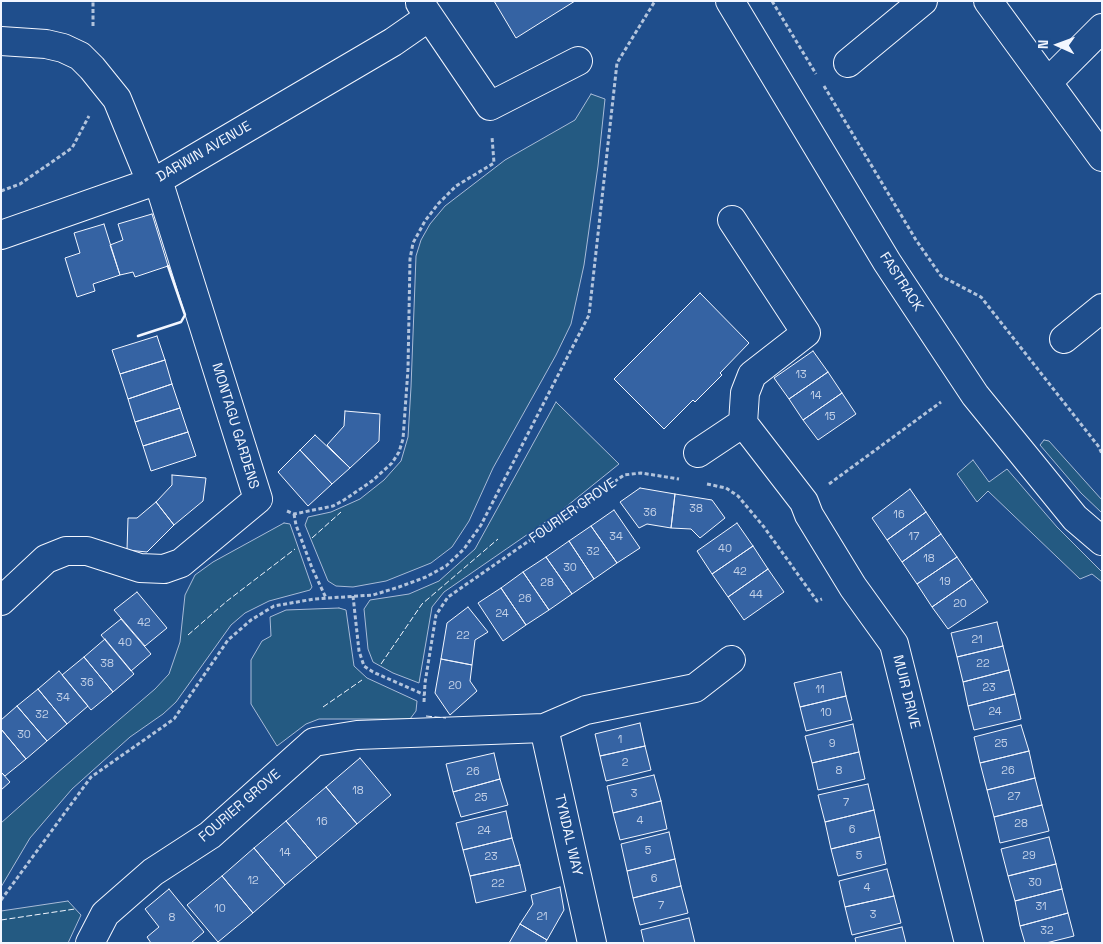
<!DOCTYPE html>
<html>
<head>
<meta charset="utf-8">
<style>
	body { margin:0 }
	#map { position:relative; width:1103px; height:944px; overflow:hidden; background:#1f4e8c; font-family:"Space Grotesk",sans-serif }
	canvas { display:block }
	.frame { position:absolute; inset:0; border:2px solid #f2f6ff; pointer-events:none }
	.north { position:absolute; left:1033px; top:20px; width:50px; height:50px; -webkit-text-stroke:4px #1f4e8c; paint-order:stroke; rotate:272deg; font-size:14px; font-weight:700; line-height:20px; text-align:center; color:#f2f6ff }
	.north::after { content:''; display:block; margin:auto; width:18px; height:22px; background:#f2f6ff; clip-path:polygon(50% 0,100% 100%,50% 72%,0 100%) }
</style>
</head>
<body>
<div id="map">
<canvas width="1103" height="944"></canvas>
<div class="frame"></div>
<div class="north">N</div>
</div>
<script>
const ctx = document.querySelector('canvas').getContext('2d');
ctx.lineJoin = 'round';
function fillPath(path, color) { ctx.fillStyle = color; ctx.fill(path, 'evenodd'); }
const shape = rows => new Path2D(rows.map(r => 'M' + r).join(''));
function stroke(path, color, width, dash) { ctx.strokeStyle = color; ctx.lineWidth = width; ctx.lineCap = dash ? 'butt' : 'round'; ctx.setLineDash(dash || []); ctx.stroke(path); }
function write(font, color, halo, rows, align = 'center') {
  ctx.font = font + ' "Space Grotesk",sans-serif'; ctx.lineWidth = 4; ctx.setLineDash([]); ctx.textBaseline = 'middle'; ctx.strokeStyle = halo; ctx.fillStyle = color; for (const [text, x, y, turn = 0] of rows) {
    ctx.save(); ctx.translate(x, y); ctx.rotate((+turn || 0) * Math.PI / 180); ctx.textAlign = isNaN(turn) ? turn : align; if (halo) ctx.strokeText(text, 0, 0); ctx.fillText(text, 0, 0); ctx.restore();
  }
}
const green = shape([
	[591,94,605,99,598,166,584,265,571,324,556,355,493,468,469,521,452,547,431,563,386,581,353,587,336,586,328,581,305,525,308,517,331,512,360,499,384,480,401,461,408,437,411,387,416,256,421,240,430,224,445,206,505,160,575,120,591,94],
	[556,402,619,464,557,514,444,592,432,607,419,683,393,673,373,662,368,649,364,609,370,600,409,594,439,581,475,549,556,402],
	[1044,440,1049,441,1102,500,1102,513,1081,493,1040,445,1044,440],
	[973,460,989,482,1007,469,1057,527,1102,572,1102,582,1092,574,1080,579,988,491,977,502,957,474,973,460],
	[284,523,290,524,312,587,310,590,269,601,245,613,231,625,176,702,163,714,130,737,72,789,30,838,1,887,1,823,57,773,155,689,169,674,180,642,185,595,195,575,213,562,284,523],
	[339,608,346,610,354,666,367,678,417,701,416,711,410,719,319,719,306,724,277,746,251,704,251,660,262,641,271,636,270,617,286,610,339,608],
	[68,901,81,915,68,943,1,943,1,911,68,901]
]);
const building = shape([
	[494,1,575,1,516,38,494,1],
	[152,214,168,266,135,277,133,272,120,275,110,245,123,240,118,224,152,214],
	[104,224,120,275,93,284,95,291,77,297,65,258,80,253,74,233,104,224],
	[700,293,749,343,720,373,722,375,695,402,693,400,664,429,614,379,700,293],
	[157,336,165,360,120,374,112,350,157,336],
	[813,351,828,372,789,399,774,378,813,351],
	[165,360,172,384,128,399,120,374,165,360],
	[828,372,842,393,803,420,789,399,828,372],
	[172,384,180,408,135,422,128,399,172,384],
	[842,393,856,414,818,440,803,420,842,393],
	[180,408,188,432,143,446,135,422,180,408],
	[345,411,380,414,379,441,350,468,327,445,344,426,345,411],
	[188,432,196,456,151,471,143,446,188,432],
	[315,435,350,468,332,484,300,450,315,435],
	[300,450,332,484,308,506,278,472,300,450],
	[172,475,206,478,203,501,174,525,156,502,172,485,172,475],
	[640,488,675,494,671,528,647,524,639,528,620,502,640,488],
	[910,489,926,512,887,540,872,518,910,489],
	[675,494,712,500,725,518,700,538,691,529,671,528,675,494],
	[156,502,174,525,147,552,127,550,128,518,137,518,156,502],
	[614,510,640,548,617,563,591,526,614,510],
	[926,512,941,534,902,562,887,540,926,512],
	[737,523,753,546,712,574,697,551,737,523],
	[591,526,617,563,594,579,569,541,591,526],
	[941,534,957,557,917,584,902,562,941,534],
	[569,541,594,579,572,594,546,557,569,541],
	[753,546,768,569,728,597,712,574,753,546],
	[546,557,572,594,549,610,523,572,546,557],
	[957,557,972,579,932,607,917,584,957,557],
	[768,569,784,592,744,620,728,597,768,569],
	[523,572,549,610,526,625,501,588,523,572],
	[972,579,988,602,948,629,932,607,972,579],
	[501,588,526,625,503,641,478,603,501,588],
	[137,592,167,628,145,646,114,610,137,592],
	[468,607,488,632,475,640,472,665,441,659,447,623,468,607],
	[121,619,151,654,131,671,101,635,121,619],
	[997,622,1003,646,957,657,951,633,997,622],
	[105,639,134,674,113,692,84,657,105,639],
	[1003,646,1009,670,963,682,957,657,1003,646],
	[84,657,113,692,91,710,62,675,84,657],
	[441,659,472,665,470,681,477,691,450,715,435,693,441,659],
	[1009,670,1015,694,968,706,963,682,1009,670],
	[59,671,88,706,67,724,38,689,59,671],
	[841,672,846,696,800,707,794,683,841,672],
	[38,689,67,724,47,741,17,706,38,689],
	[1015,694,1021,719,974,730,968,706,1015,694],
	[846,696,852,720,806,731,800,707,846,696],
	[17,706,47,741,26,759,1,729,1,720,17,706],
	[640,723,645,746,600,756,595,734,640,723],
	[853,724,859,752,812,763,805,736,853,724],
	[1021,725,1029,751,980,763,974,737,1021,725],
	[1,729,26,759,5,776,1,772,1,729],
	[645,746,651,770,606,781,600,756,645,746],
	[1029,751,1035,778,987,790,980,763,1029,751],
	[859,752,865,779,818,790,812,763,859,752],
	[494,753,500,779,453,792,446,764,494,753],
	[360,758,391,795,357,824,326,787,360,758],
	[1,772,10,782,1,790,1,772],
	[654,775,661,801,613,813,607,786,654,775],
	[1035,778,1042,805,994,817,987,790,1035,778],
	[500,779,508,805,461,817,453,792,500,779],
	[868,784,874,810,825,822,818,795,868,784],
	[326,787,357,824,317,858,286,821,326,787],
	[661,801,667,829,620,840,613,813,661,801],
	[1042,805,1049,831,1000,843,994,817,1042,805],
	[874,810,880,837,831,849,825,822,874,810],
	[506,811,512,838,463,850,456,823,506,811],
	[286,821,317,858,285,885,254,848,286,821],
	[669,832,675,859,627,871,621,844,669,832],
	[880,837,886,864,838,876,831,849,880,837],
	[1049,837,1056,864,1008,876,1001,849,1049,837],
	[512,838,520,865,470,876,463,850,512,838],
	[254,848,285,885,253,913,222,876,254,848],
	[675,859,681,886,633,898,627,871,675,859],
	[1056,864,1062,889,1015,901,1008,876,1056,864],
	[520,865,526,891,476,903,470,876,520,865],
	[887,869,894,896,845,907,839,881,887,869],
	[222,876,253,913,218,942,187,905,222,876],
	[681,886,688,913,640,925,633,898,681,886],
	[560,887,564,910,547,940,520,924,533,904,531,895,560,887],
	[169,889,204,932,191,943,151,943,147,937,159,927,145,909,169,889],
	[1062,889,1068,913,1020,926,1015,901,1062,889],
	[894,896,901,923,852,935,845,907,894,896],
	[1068,913,1074,936,1046,943,1025,943,1020,926,1068,913],
	[689,918,695,943,644,943,641,930,689,918],
	[520,924,547,940,545,943,509,943,520,924],
	[902,927,906,943,856,943,855,938,902,927]
]);
const path = shape([
	[772,1,816,74],
	[93,26,93,1],
	[824,86,916,240,941,276,981,297,1099,447,1102,454],
	[1,191,20,184,72,148,89,116],
	[707,484,726,488,738,496,764,527,817,601,822,599],
	[829,484,941,402],
	[287,511,294,514,333,506,344,500,372,481,392,463,399,452,403,439,408,369,410,259,413,243,425,221,438,204,456,186,494,163,492,137],
	[294,514,296,525,312,568,326,598],
	[353,596,359,651,364,666,373,672,425,695],
	[424,702,425,683,436,615,448,597,624,475,641,473,679,479],
	[1,900,91,777,174,719,228,640,251,620,274,606,314,599,373,595,399,587,426,577,446,566,464,549,481,525,589,315,617,63,655,1],
	[1101,943,1102,943]
]);
const minor = shape([
	[730,1,887,262,975,395,1075,518,1102,541],
	[988,1,1102,157],
	[420,3,490,106,578,61],
	[1,41,46,44,63,48,80,56,92,68,117,99,151,182],
	[848,63,923,1],
	[1048,82,1102,28],
	[732,220,806,333,752,375,745,393,743,423],
	[1,235,158,180,393,42,429,17],
	[1064,339,1102,308],
	[743,423,804,502,809,515,853,587,894,644,969,943],
	[698,453,743,423],
	[1,601,46,559,66,551,87,551,140,568,164,569,181,563,258,499,158,180],
	[544,728,592,943],
	[90,943,105,914,153,872,210,835,314,742,357,735,544,728,586,710,695,688,731,660]
]);
const fence = shape([
	[312,538,341,512],
	[188,635,227,601,295,549],
	[381,664,422,604,498,539],
	[323,707,362,680],
	[426,716,446,718],
	[1,920,75,909]
]);
const wall = shape([
	[138,336,181,322,185,315,168,266]
]);
const numberNames = [
	["13",801,375],
	["14",816,396],
	["15",830,417],
	["38",696,509],
	["36",650,513],
	["16",899,515],
	["34",616,537],
	["17",914,537],
	["40",725,549],
	["32",593,552],
	["18",929,559],
	["30",570,568],
	["42",740,572],
	["19",945,582],
	["28",547,583],
	["44",756,595],
	["26",525,599],
	["20",960,604],
	["24",502,614],
	["42",144,623],
	["22",463,636],
	["21",977,640],
	["40",125,643],
	["38",107,664],
	["22",983,664],
	["36",87,683],
	["20",455,686],
	["23",989,688],
	["11",820,690],
	["34",63,698],
	["24",995,712],
	["10",826,713],
	["32",42,715],
	["30",24,735],
	["1",620,740],
	["9",832,744],
	["25",1001,744],
	["2",625,763],
	["8",839,771],
	["26",1008,771],
	["26",473,772],
	["18",358,791],
	["3",634,794],
	["27",1014,797],
	["25",481,798],
	["7",846,803],
	["4",640,821],
	["16",322,822],
	["28",1021,824],
	["6",852,830],
	["24",484,831],
	["5",648,851],
	["14",285,853],
	["5",859,856],
	["29",1029,856],
	["23",491,857],
	["6",654,879],
	["12",253,881],
	["30",1035,883],
	["22",498,884],
	["4",867,888],
	["7",661,906],
	["31",1041,907],
	["10",220,909],
	["3",873,915],
	["21",542,917],
	["8",172,918],
	["32",1047,931]
];
const streetNames = [
	["DARWIN AVENUE",204,152,-30],
	["FASTRACK",901,282,57],
	["MONTAGU GARDENS",235,426,73],
	["FOURIER GROVE",573,511,-35],
	["MUIR DRIVE",906,692,76],
	["FOURIER GROVE",240,806,-41],
	["TYNDAL WAY",568,835,77]
];
fillPath(green, '#245a82');
stroke(green, '#a8bbd7', 1);
fillPath(building, '#3563a3');
stroke(building, '#f2f6ff', 1);
stroke(minor, '#f2f6ff', 30);
stroke(path, '#b3c4dc', 3, [4, 2.5]);
stroke(minor, '#1f4e8c', 28);
stroke(fence, '#f2f6ff', 1, [6, 2.5]);
stroke(wall, '#f2f6ff', 2.5);
write('11px', '#c3d1e8', null, numberNames);
write('14px', '#f2f6ff', '#1f4e8c', streetNames);
</script>
</body>
</html>
